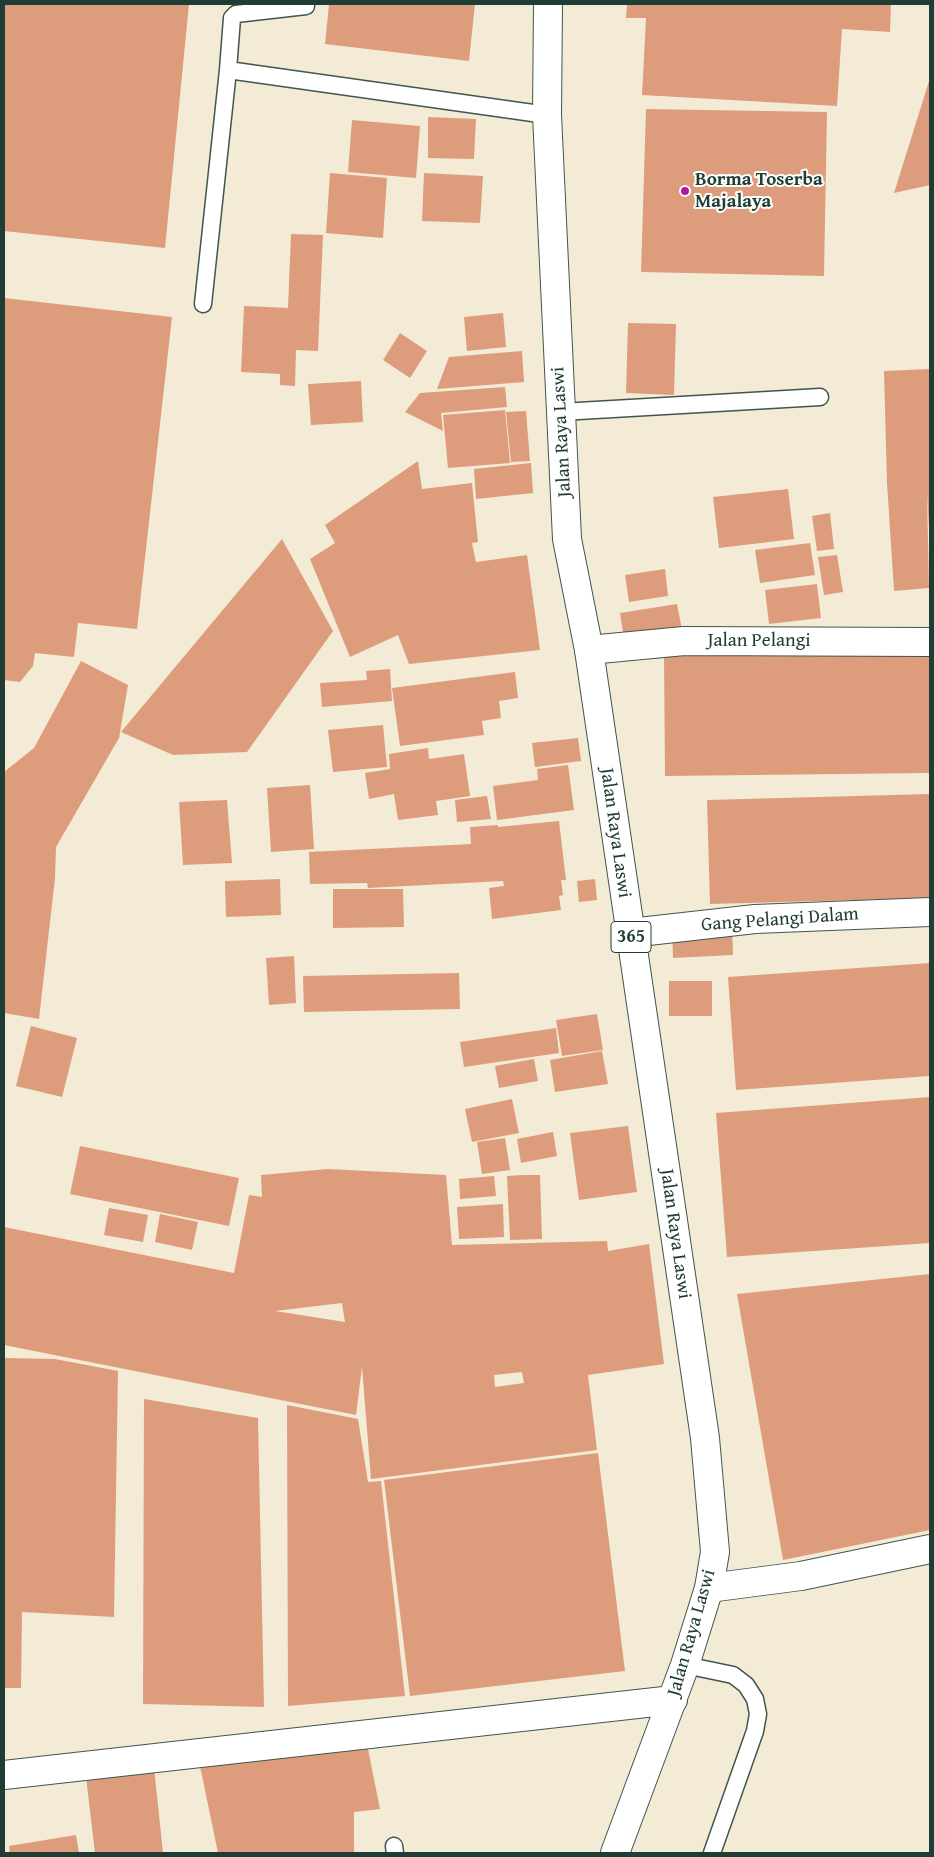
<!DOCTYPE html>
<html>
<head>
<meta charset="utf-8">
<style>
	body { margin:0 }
	#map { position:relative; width:934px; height:1857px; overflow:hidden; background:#f3ebd6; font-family:"Gentium Book Plus",serif }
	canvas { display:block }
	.frame { position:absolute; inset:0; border:5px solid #1f3d34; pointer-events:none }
</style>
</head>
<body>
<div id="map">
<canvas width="934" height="1857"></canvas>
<div class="frame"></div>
</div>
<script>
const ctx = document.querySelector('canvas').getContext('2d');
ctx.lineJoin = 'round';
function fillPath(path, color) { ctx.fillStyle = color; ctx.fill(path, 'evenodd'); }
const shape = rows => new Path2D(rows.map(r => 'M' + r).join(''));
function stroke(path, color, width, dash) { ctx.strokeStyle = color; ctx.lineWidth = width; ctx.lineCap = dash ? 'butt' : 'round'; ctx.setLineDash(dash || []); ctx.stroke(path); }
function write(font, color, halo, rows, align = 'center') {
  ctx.font = font + ' "Gentium Book Plus",serif'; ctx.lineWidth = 4; ctx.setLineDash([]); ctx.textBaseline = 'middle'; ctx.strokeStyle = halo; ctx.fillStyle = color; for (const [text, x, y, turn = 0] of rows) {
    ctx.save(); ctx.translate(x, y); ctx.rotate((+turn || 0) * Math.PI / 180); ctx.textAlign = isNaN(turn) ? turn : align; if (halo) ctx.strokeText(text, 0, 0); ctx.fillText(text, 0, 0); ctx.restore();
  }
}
const building = shape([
	[4,4,189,4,165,248,4,231],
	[329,4,475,4,469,61,325,44],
	[627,4,891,4,890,32,842,29,837,106,642,95,646,18,626,18],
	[930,78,930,185,894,193],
	[646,109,827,112,824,276,641,272],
	[428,117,476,119,474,159,428,158],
	[352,120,420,126,416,178,348,172],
	[330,173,387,178,383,238,326,233],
	[424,173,483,176,480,223,422,221],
	[291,234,323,235,318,351,296,350,295,386,280,385,280,374,241,372,244,306,288,308],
	[4,298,172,317,137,629,78,623,74,657,35,653,33,666,20,682,4,680],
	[503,313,506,347,467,351,464,317],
	[628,323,676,324,674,395,626,393],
	[400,333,427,351,410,378,383,360],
	[522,351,524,382,437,389,449,357],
	[930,369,930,528,929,528,927,493,929,588,894,591,887,483,884,371],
	[361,381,363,422,311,425,308,384],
	[505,387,507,407,441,413,443,431,405,412,420,393],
	[505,410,510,463,448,468,443,415],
	[526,411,530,461,511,462,506,412],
	[418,461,422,489,472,483,478,542,472,543,476,562,527,555,540,650,409,664,398,635,350,657,310,559,335,543,325,525],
	[531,463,533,493,476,499,474,469],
	[788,489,794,539,719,548,713,497],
	[830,513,834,549,817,551,812,516],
	[282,539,333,631,247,752,173,755,121,732],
	[810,543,815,575,760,583,755,550],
	[837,555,843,592,824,595,818,557],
	[665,569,668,596,629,602,625,575],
	[817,584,821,618,769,624,765,590],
	[677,604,682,630,624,639,620,613],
	[930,654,930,773,665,776,664,656],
	[81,661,128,685,119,738,56,847,55,878,39,1019,4,1013,4,772,34,748],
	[390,669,392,701,322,707,320,683,367,680,366,671],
	[515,672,518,698,499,701,501,718,482,721,484,735,400,746,392,688],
	[383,725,387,767,333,772,328,730],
	[578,738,581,761,535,767,532,743],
	[428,748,429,759,464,754,470,796,436,801,438,815,398,820,394,794,369,799,365,773,390,769,389,754],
	[568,765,574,810,497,820,493,786,538,780,537,769],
	[310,785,314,849,271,852,267,788],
	[930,794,930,898,710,904,707,800],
	[487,796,491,819,457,822,455,800],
	[227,800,232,863,183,865,179,802],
	[559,821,566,880,561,880,563,895,559,896,561,910,492,919,489,888,504,886,503,881,368,888,367,883,310,884,309,852,471,844,470,827,498,825,498,827],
	[280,879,281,915,226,917,225,881],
	[595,879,597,900,579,902,577,881],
	[333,889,403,889,404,927,333,928],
	[732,927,733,955,673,958,672,930],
	[294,956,296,1003,269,1005,266,958],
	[930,963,930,1076,736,1090,728,977],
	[459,973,460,1009,304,1012,303,976],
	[669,981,712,981,712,1016,669,1016],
	[597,1014,603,1050,562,1056,556,1020],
	[31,1026,77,1038,62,1097,16,1086],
	[556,1028,559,1053,464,1067,460,1042],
	[602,1051,608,1084,555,1092,550,1060],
	[534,1059,538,1081,499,1088,495,1066],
	[930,1097,930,1243,727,1257,716,1113],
	[512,1099,519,1133,472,1142,465,1109],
	[628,1126,637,1192,579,1200,570,1133],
	[553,1132,557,1156,521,1163,517,1139],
	[505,1138,510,1170,482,1174,477,1142],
	[80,1146,239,1178,229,1226,70,1194],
	[328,1169,446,1175,452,1245,607,1241,608,1251,649,1244,664,1364,588,1375,597,1450,371,1479,362,1367,356,1415,4,1345,4,1227,234,1273,249,1195,262,1197,261,1175],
	[342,1303,345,1322,275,1311],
	[522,1372,524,1383,495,1387,494,1375],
	[523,1175,540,1175,542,1239,510,1240,507,1176],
	[494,1176,496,1196,460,1199,459,1179],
	[503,1204,504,1237,459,1239,457,1207],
	[109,1208,148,1215,143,1242,104,1235],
	[160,1214,198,1222,192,1250,155,1242],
	[930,1274,930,1530,783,1560,737,1294],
	[4,1358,55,1359,118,1371,114,1617,22,1612,21,1688,4,1688],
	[144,1399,258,1418,264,1707,143,1704],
	[287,1405,358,1419,368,1482,381,1481,405,1696,288,1706],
	[598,1453,625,1671,410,1696,384,1480],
	[365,1734,380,1809,354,1812,354,1853,218,1853,200,1766],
	[153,1758,163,1853,95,1853,86,1777],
	[76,1835,79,1853,10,1853,9,1846]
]);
const lane = shape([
	[228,70,232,18,236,14,306,6],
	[203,304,228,70,547,115],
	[561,412,820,397],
	[685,1665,733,1675,746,1685,755,1699,758,1714,755,1731,712,1853],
	[394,1846,395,1853]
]);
const street = shape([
	[589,650,684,641,930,642],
	[630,933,755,919,930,912],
	[709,1588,801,1576,930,1549],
	[4,1775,673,1700]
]);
const primary = shape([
	[548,4,547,115,567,539,589,650,705,1438,715,1552,709,1588,685,1665,615,1853]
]);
const markers = [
	[685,191,5,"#b5179e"]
];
const shields = [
	[631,937,40]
];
const shieldNames = [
	["365",631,937]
];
const poiNames = [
	["Borma Toserba",695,180],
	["Majalaya",695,202]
];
const streetNames = [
	["Jalan Raya Laswi",562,432,-93],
	["Jalan Pelangi",759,641],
	["Jalan Raya Laswi",615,833,82],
	["Gang Pelangi Dalam",780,920,-4],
	["Jalan Raya Laswi",675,1234,82],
	["Jalan Raya Laswi",692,1633,-74]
];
fillPath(building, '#dd9d7c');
stroke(lane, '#3f574c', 19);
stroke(street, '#3f574c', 30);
stroke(primary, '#3f574c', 30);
stroke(lane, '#fff', 16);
stroke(street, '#fff', 28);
stroke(primary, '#fff', 28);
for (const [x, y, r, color] of markers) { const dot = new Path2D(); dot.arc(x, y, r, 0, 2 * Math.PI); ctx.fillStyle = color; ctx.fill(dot); stroke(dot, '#fff', 2); }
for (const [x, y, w] of shields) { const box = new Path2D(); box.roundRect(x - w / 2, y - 15.5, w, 31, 4); ctx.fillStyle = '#fff'; ctx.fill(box); stroke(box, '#1f3d34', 1); }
write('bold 18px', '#1f3d34', null, shieldNames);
write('bold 19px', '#1f3d34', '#fff', poiNames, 'left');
write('19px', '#1f3d34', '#fff', streetNames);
</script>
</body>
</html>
